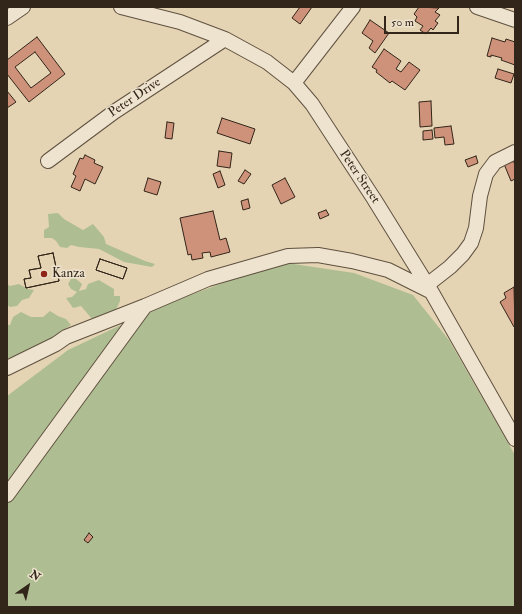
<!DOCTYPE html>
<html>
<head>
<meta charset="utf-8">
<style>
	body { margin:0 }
	#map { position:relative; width:522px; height:614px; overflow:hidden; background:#e5d4b4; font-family:"IM FELL Double Pica",serif }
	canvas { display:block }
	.frame { position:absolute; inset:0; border:8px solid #322519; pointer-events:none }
	.north { position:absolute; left:8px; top:566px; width:40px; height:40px; -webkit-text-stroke:3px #eee3ce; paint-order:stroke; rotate:34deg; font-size:11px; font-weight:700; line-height:16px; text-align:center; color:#322519 }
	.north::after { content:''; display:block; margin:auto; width:14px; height:18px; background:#322519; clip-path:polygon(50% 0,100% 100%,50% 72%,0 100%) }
	.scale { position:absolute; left:384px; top:16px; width:75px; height:18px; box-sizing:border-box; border:2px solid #322519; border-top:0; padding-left:5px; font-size:12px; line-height:14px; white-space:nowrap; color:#322519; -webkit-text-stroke:3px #eee3ce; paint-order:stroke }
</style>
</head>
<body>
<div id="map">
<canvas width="522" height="614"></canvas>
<div class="frame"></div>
<div class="north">N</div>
<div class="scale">50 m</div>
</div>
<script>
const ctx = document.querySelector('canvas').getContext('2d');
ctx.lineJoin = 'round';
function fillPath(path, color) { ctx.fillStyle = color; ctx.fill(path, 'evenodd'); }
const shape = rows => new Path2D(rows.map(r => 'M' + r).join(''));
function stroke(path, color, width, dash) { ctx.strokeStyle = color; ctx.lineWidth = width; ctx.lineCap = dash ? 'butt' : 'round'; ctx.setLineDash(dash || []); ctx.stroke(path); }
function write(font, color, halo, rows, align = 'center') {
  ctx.font = font + ' "IM FELL Double Pica",serif'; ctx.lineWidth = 3; ctx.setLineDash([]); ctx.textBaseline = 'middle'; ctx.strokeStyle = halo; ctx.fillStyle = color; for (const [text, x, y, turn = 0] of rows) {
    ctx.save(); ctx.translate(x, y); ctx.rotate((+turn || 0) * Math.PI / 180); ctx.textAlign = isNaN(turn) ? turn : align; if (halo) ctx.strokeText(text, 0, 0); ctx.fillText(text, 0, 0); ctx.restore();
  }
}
const green = shape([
	[58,213,64,219,83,230,93,224,104,237,106,244,145,261,155,264,152,267,124,262,99,249,79,247,71,245,67,248,60,247,56,241,52,238,44,238,44,230,49,227,48,214],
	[280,262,354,273,413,295,449,340,515,455,515,607,7,607,7,396,68,350,163,305],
	[75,278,82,284,79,291,86,289,88,284,99,280,114,289,114,296,120,296,120,301,115,312,92,319,81,306,73,308,66,298,72,297,77,292,71,289,68,284,71,279],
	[7,284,10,286,19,284,28,289,34,290,29,298,22,300,17,306,10,307,7,305],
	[50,311,58,316,66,319,71,325,64,330,56,338,44,344,32,347,26,357,7,358,7,325,10,325,13,317,21,312,31,317,43,317]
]);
const building = shape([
	[300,7,312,7,300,24,292,18,300,7],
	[419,7,439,8,435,12,440,15,435,21,438,23,433,30,431,28,426,34,420,30,423,26,415,21,417,17,414,14,419,7],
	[370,20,389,33,375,53,369,48,373,41,362,33,370,20],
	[37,37,65,74,29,102,7,74,7,60,37,37],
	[35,52,51,73,31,88,15,67,35,52],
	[492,38,505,42,506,39,515,42,515,65,501,60,502,58,491,55,491,57,487,56,492,38],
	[384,49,401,61,396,69,401,72,409,62,420,70,405,90,392,81,390,83,376,72,377,70,372,67,384,49],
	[498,69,514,74,511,83,495,78,498,69],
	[7,91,16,102,7,108,7,91],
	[431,101,432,126,420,127,419,102,431,101],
	[222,118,255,129,250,144,217,133,222,118],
	[167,122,174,123,172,139,165,138,167,122],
	[451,126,454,144,445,145,444,137,435,138,434,128,451,126],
	[432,130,433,139,423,140,423,131,432,130],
	[219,151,232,153,230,168,217,166,219,151],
	[85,155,95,160,94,163,103,167,95,184,85,179,80,191,71,187,76,176,73,174,80,158,83,159,85,155],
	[476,156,478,163,468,167,465,160,476,156],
	[513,160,515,165,515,179,511,181,504,164,513,160],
	[245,170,251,174,244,184,238,181,245,170],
	[220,171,225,185,218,188,213,174,220,171],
	[148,178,161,182,157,195,144,191,148,178],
	[285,178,295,197,281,204,272,185,285,178],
	[248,199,250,208,243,210,241,201,248,199],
	[326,210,329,215,320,219,318,213,326,210],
	[213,211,220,240,226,238,230,252,211,257,210,252,202,253,203,258,192,260,191,254,188,255,180,218,213,211],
	[53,253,59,281,26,288,24,279,31,278,29,270,41,268,38,256,53,253],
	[53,253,59,281,26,288,24,279,31,278,29,270,41,268,38,256,53,253],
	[100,259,127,268,123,279,96,270,100,259],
	[100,259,127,268,123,279,96,270,100,259],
	[514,287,515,327,514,327,500,302,506,298,504,293,514,287],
	[89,533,93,537,88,543,84,540,89,533]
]);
const minor = shape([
	[121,7,180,22,225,39,267,62,294,83,312,104,374,199,431,291,515,439],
	[477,7,515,20],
	[7,18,23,7],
	[294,83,353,7],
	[48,161,114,112,225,39],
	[427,285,450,267,463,254,471,243,476,228,480,196,486,174,495,162,515,152],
	[7,368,56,344,66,337,145,306,208,279,288,256,318,255,352,261,388,270,430,291],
	[7,495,145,306]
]);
const markers = [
	[44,274,4,"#8f2418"]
];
const streetNames = [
	["Peter Drive",135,98,-34],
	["Peter Street",359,177,56]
];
const poiNames = [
	["Kanza",52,274]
];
fillPath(green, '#afbe92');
fillPath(building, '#ce927a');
stroke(building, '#322519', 1);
stroke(minor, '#5f5140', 16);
stroke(minor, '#eee3ce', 14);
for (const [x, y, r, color] of markers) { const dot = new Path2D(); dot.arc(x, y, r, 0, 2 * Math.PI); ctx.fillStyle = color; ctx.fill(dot); stroke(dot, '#eee3ce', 1.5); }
write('13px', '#322519', '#eee3ce', streetNames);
write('13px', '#322519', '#eee3ce', poiNames, 'left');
</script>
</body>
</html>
